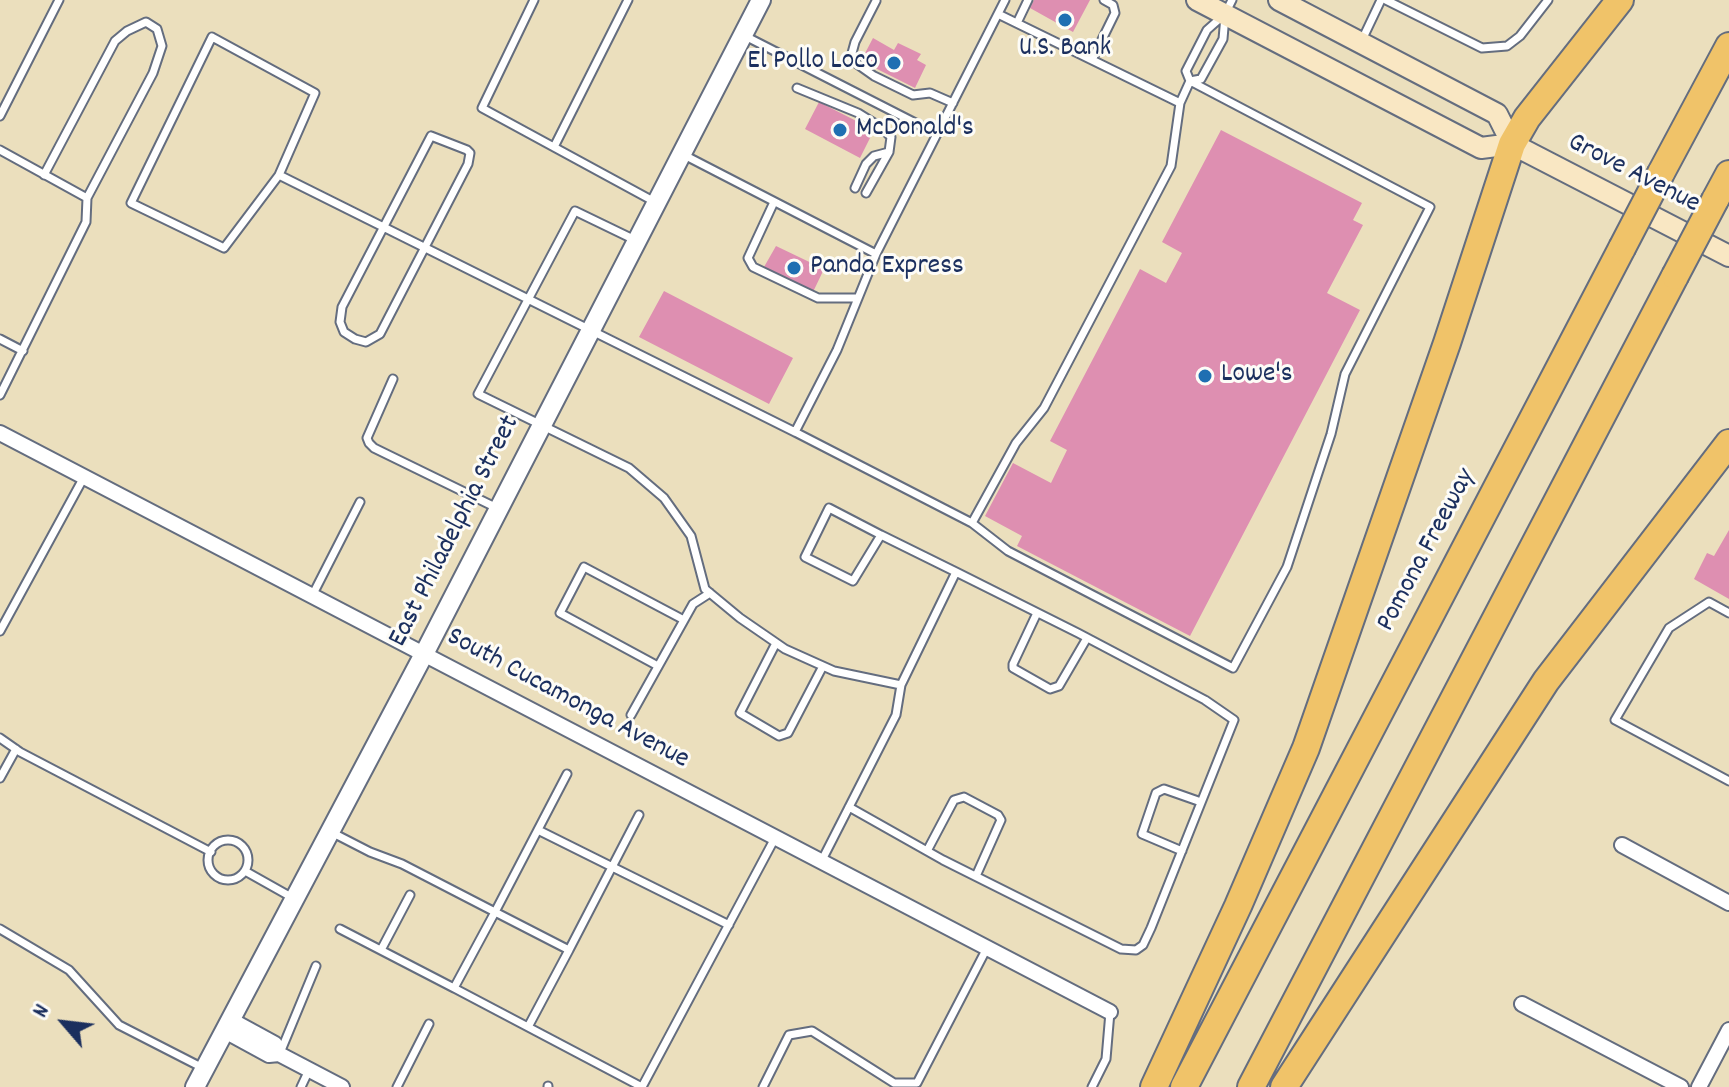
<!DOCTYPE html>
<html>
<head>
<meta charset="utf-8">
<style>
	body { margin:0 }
	#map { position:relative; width:1729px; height:1087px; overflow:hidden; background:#ebdfbd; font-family:Dekko,sans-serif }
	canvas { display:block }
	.north { position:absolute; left:24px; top:983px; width:80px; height:80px; -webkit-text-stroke:6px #fdfcf7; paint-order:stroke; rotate:298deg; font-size:22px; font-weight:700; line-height:32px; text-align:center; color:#1b2f5e }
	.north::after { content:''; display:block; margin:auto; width:28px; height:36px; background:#1b2f5e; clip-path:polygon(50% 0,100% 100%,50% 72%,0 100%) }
</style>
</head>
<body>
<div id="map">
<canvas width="1729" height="1087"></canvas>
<div class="north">N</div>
</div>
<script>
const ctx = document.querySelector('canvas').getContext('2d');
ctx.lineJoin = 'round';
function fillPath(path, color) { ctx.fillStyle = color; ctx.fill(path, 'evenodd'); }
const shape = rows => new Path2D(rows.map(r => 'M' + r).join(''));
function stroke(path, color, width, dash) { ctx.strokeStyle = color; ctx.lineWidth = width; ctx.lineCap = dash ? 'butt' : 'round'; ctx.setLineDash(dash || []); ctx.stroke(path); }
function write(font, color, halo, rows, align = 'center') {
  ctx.font = font + ' Dekko,sans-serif'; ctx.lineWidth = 6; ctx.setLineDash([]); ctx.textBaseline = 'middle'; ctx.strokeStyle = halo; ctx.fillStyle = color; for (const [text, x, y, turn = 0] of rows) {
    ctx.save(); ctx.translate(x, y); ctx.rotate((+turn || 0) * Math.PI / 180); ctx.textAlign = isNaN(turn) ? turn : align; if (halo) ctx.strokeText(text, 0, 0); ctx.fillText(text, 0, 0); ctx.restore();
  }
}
const building = shape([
	[1034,0,1090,0,1073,32,1030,8],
	[873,38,894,50,898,43,921,54,917,60,926,65,915,88,861,61],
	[819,102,874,130,860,158,805,129],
	[1221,130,1362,203,1353,220,1363,225,1327,293,1360,310,1190,636,1017,546,1022,536,985,516,1013,463,1051,483,1067,450,1050,441,1140,269,1166,283,1182,253,1162,242],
	[776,246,824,269,813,292,764,267],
	[664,291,793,358,769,404,639,337],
	[1729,530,1729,599,1694,579,1707,553,1714,556]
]);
const service = shape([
	[534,0,482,108,655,202],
	[1386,0,1482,48,1507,46,1520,36,1548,0],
	[876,1,855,42,852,53,857,64,874,76,913,95,930,93,953,103],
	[998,14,1180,103],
	[1017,23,1028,0],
	[745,36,937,134,1005,0],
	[1362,40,1381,0],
	[1092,60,1115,13,1113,5,1104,0],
	[797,88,858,113,882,128,891,137,889,152,866,193],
	[0,116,59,0],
	[431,136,467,150,470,153,468,164,380,334,366,342,355,339,344,332,340,322,342,307,431,136],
	[554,147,628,0],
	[0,150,87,198,86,222,0,395],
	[684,155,876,254,937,134],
	[44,175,115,41,127,31,146,22,157,29,162,46,153,73,87,198],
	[279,175,224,248,131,203,212,37,315,93,279,175,795,432,837,350,876,254],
	[855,188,866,164,874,156,889,152],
	[774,202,748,258,753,267,818,298,857,298],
	[635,240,575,211,478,394,629,468,664,498,691,536,705,589,740,618,785,649,834,671,901,685,896,715,821,862],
	[0,339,23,351],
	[393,379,367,438,369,443,374,448,497,508],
	[795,432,972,523,1008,551,1233,668,1287,567,1331,434,1345,374,1430,207,1190,81,1186,71,1207,30,1225,14,1232,0],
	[972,523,1016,443,1044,408,1171,166,1180,103,1190,81,1201,79,1223,39,1225,16],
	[881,535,829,508,805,557,853,581,881,535,956,572],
	[312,596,360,502],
	[1037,613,1013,664,1013,668,1050,689,1059,686,1087,638],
	[1729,613,1709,602,1669,628,1615,720,1729,781],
	[0,631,84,477],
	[776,643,740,713,779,736,788,733,823,666],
	[658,666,560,613,584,567,684,620],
	[631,715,693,604,710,593],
	[0,738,20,752,211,852],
	[567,774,495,912,569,950,639,815],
	[0,778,16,749],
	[849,807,943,860,1121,949,1136,950,1143,945,1151,928,1234,720,1205,700,1078,633,956,572,901,685],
	[538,830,729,925],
	[333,833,370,852,402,864,495,912,454,988,642,1087],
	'208 860a20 20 0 1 1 40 0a20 20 0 1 1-40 0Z',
	[927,851,954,800,964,797,998,815,1001,820,976,876],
	[1182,851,1142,834,1156,793,1164,789,1201,802],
	[245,871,293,898],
	[0,929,69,970,119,1025,203,1068],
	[340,929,454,988],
	[381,950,410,895],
	[528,1027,569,950],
	[280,1053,316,966],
	[301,1087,309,1070],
	[397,1087,429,1024],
	[548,1087,548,1086],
	[642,1087,775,838],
	[763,1087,789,1035,812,1031,894,1083,917,1083,987,948],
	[1092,1087,1106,1059,1110,1012]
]);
const minor = shape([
	[0,433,1110,1012],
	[1622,845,1729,903],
	[1522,1004,1681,1087],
	[231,1020,275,1044,279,1054],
	[225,1031,269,1055,279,1054,342,1087],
	[1699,1087,1729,1030]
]);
const tertiary = shape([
	[195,1087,424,654,761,0]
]);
const secondary = shape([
	[1197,0,1481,148,1512,144],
	[1279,0,1497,114,1512,144],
	[1512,144,1729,256]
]);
const motorway = shape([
	[1661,173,1729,46],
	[1715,200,1729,174],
	[1154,1087,1238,906,1306,748,1447,343,1512,144,1527,118,1620,0],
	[1184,1087,1622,248],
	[1251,1087,1675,276],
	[1284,1087,1546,681,1729,443]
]);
const motorwayBridge = shape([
	[1622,248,1661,173],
	[1675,276,1715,200]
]);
const markers = [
	[1065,20,8,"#1f6fb2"],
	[894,63,8,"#1f6fb2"],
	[840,130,8,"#1f6fb2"],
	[794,268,8,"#1f6fb2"],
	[1205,376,8,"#1f6fb2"]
];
const poiNames = [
	["U.S. Bank",1065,50,"center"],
	["El Pollo Loco",878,63,"right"],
	["McDonald's",856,130],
	["Panda Express",810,268],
	["Lowe's",1221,376]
];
const streetNames = [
	["Grove Avenue",1633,175,27],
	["East Philadelphia Street",456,532,-63],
	["Pomona Freeway",1428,551,-62],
	["South Cucamonga Avenue",567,700,28]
];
fillPath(building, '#de8fb1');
stroke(service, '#646d7f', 11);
stroke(minor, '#646d7f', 18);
stroke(tertiary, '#646d7f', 22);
stroke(secondary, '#646d7f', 24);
stroke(motorway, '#646d7f', 30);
stroke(service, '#fff', 7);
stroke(minor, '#fff', 14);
stroke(tertiary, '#fff', 18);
stroke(secondary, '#f9e7c3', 20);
stroke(motorway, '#f0c369', 26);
stroke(motorwayBridge, '#646d7f', 30, []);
stroke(motorwayBridge, '#f0c369', 26);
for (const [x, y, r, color] of markers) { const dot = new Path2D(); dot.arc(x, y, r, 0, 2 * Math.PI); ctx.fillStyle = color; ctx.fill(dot); stroke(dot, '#fdfcf7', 3); }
write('28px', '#1b2f5e', '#fdfcf7', poiNames, 'left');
write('28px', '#1b2f5e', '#fdfcf7', streetNames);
</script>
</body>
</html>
